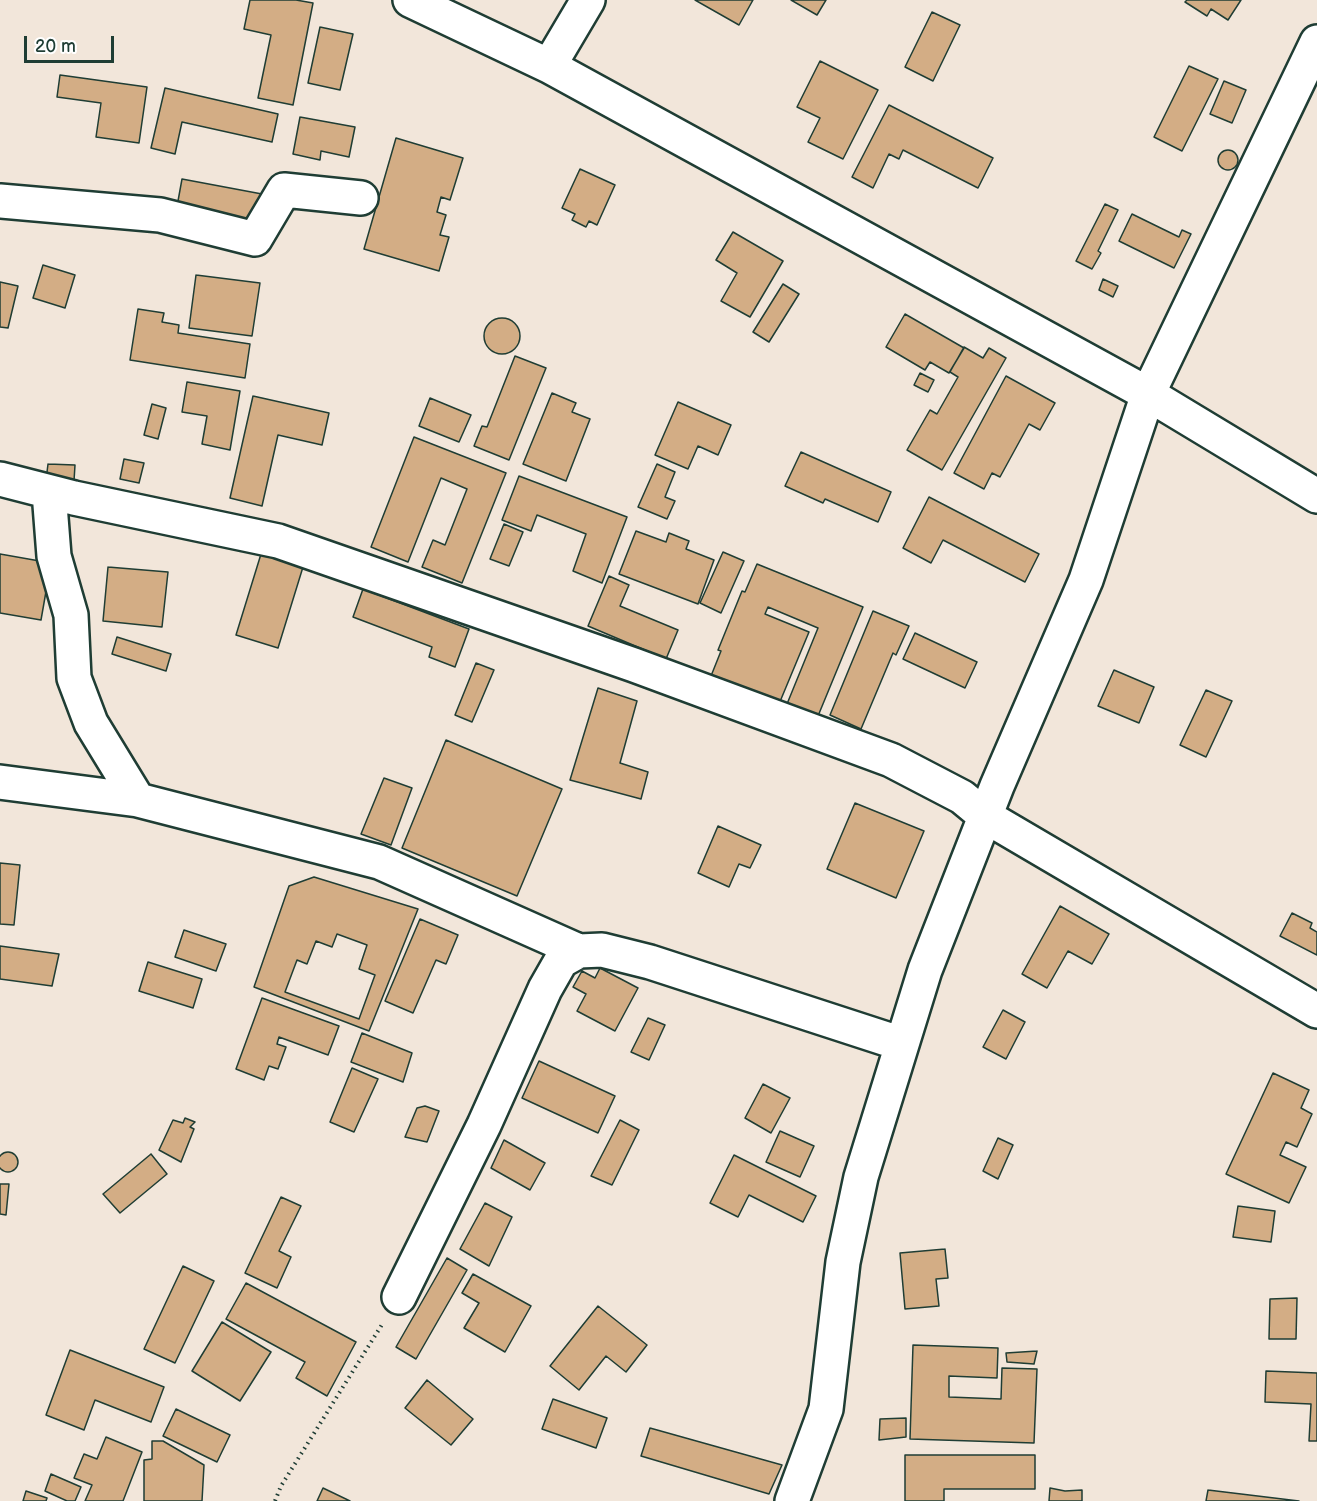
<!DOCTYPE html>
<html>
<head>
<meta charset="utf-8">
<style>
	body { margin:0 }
	#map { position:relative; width:1317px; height:1501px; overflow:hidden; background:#f2e6da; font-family:"Balsamiq Sans",sans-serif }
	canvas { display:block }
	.scale { position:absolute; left:24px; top:36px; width:90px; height:27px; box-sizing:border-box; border:3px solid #1f3d34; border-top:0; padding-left:8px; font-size:18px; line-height:21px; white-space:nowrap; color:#1f3d34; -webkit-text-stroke:4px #fff; paint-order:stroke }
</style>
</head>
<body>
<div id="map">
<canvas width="1317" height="1501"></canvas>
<div class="scale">20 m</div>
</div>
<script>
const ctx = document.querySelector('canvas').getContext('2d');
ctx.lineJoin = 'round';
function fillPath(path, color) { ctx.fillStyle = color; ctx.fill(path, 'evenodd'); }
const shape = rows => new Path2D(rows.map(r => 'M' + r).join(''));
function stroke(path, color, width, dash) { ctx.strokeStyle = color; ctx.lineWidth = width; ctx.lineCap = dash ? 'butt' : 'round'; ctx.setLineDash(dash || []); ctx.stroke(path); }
const building = shape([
	[250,0,296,0,313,3,293,105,258,98,271,35,244,29,250,0],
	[695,0,753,0,739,25,695,0],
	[791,0,826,0,817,15,791,0],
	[1187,0,1241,0,1228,20,1211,9,1207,16,1185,2,1187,0],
	[932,12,960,25,933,81,905,67,932,12],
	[320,27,353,34,340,90,308,83,320,27],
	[820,61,878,90,843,159,808,142,820,118,797,107,820,61],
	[1189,66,1218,79,1182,151,1154,137,1189,66],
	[60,75,147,87,139,143,96,137,101,103,57,97,60,75],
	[1224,81,1246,90,1232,123,1210,114,1224,81],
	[165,88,278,114,272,142,182,122,175,154,151,148,165,88],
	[889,105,993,158,978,188,903,150,899,159,889,154,873,188,852,177,889,105],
	[300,117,355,127,349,157,321,151,320,160,293,154,300,117],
	[396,138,463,158,450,200,441,197,437,212,446,215,440,235,449,237,439,271,364,249,396,138],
	'1218 160a10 10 0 1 1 20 0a10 10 0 1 1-20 0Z',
	[580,169,615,185,597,225,589,221,586,227,572,220,575,214,562,208,580,169],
	[182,179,262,194,256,227,176,212,182,179],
	[1105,204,1118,210,1098,251,1101,253,1092,269,1076,261,1105,204],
	[1132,214,1179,237,1182,230,1191,234,1174,268,1119,241,1132,214],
	[733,232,783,261,750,317,721,301,737,273,716,260,733,232],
	[43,265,75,275,65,308,33,298,43,265],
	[196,275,260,283,252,336,189,328,196,275],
	[1103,279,1118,286,1113,297,1099,290,1103,279],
	[0,282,18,286,8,328,0,327,0,282],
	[783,284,799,294,769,342,753,332,783,284],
	[138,309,164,313,162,322,179,325,178,333,250,344,245,378,130,360,138,309],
	[905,314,964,348,949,373,930,362,925,370,886,347,905,314],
	'484 336a18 18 0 1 1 36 0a18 18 0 1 1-36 0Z',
	[964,347,983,358,989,348,1006,358,942,470,907,450,930,410,937,414,958,377,950,372,964,347],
	[515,356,546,368,509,460,474,446,482,426,487,427,515,356],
	[920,373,934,380,928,392,914,385,920,373],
	[1006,376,1055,403,1040,430,1029,424,1000,477,992,473,984,489,954,473,1006,376],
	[187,382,240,391,230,450,202,444,207,416,182,412,187,382],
	[552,393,576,403,572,412,590,419,566,481,523,464,552,393],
	[253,396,329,413,322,445,278,435,262,506,230,498,253,396],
	[430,398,471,415,459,442,419,426,430,398],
	[678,402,731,425,718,455,698,446,688,469,655,455,678,402],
	[152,404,166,408,158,439,144,435,152,404],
	[414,437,506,473,462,583,422,567,433,540,445,545,467,489,441,478,408,562,371,547,414,437],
	[801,452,891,492,878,522,825,499,823,503,785,486,801,452],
	[124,459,144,463,139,483,120,479,124,459],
	[48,464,75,465,74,481,46,480,48,464],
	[657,464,675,472,665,497,675,501,667,519,638,507,657,464],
	[519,476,627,517,602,583,573,571,586,534,537,515,531,531,502,520,519,476],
	[929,497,1039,554,1025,582,943,540,931,563,903,548,929,497],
	[504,524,523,532,509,566,490,559,504,524],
	[636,531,666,542,669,533,689,541,686,549,714,560,698,604,619,574,636,531],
	[723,552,744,561,721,613,700,603,723,552],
	[0,554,51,563,41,620,0,613,0,554],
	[261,554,303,567,278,648,236,635,261,554],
	[757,564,863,607,818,716,787,704,818,628,768,607,765,614,809,632,779,704,711,676,721,651,718,650,742,591,745,592,757,564],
	[108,567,168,572,162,627,103,621,108,567],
	[609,576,629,585,620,606,678,630,666,659,588,626,609,576],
	[363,589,469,629,455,667,429,657,432,647,353,617,363,589],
	[873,611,909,626,896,655,893,653,861,729,830,715,873,611],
	[915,633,977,662,965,688,903,659,915,633],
	[117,637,171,654,166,671,112,654,117,637],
	[476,663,494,670,472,722,455,715,476,663],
	[1114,670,1154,687,1139,723,1098,706,1114,670],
	[598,688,637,701,620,763,648,772,641,799,570,780,598,688],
	[1206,690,1232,701,1206,757,1180,745,1206,690],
	[446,740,562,789,517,896,402,848,446,740],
	[384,778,412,788,391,845,361,834,384,778],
	[855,803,924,831,896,898,827,869,855,803],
	[718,826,761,845,750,868,739,864,729,887,698,873,718,826],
	[0,863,20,865,14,925,0,924,0,863],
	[314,877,418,909,369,1031,254,987,289,886,314,877],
	[1060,906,1109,934,1092,964,1068,951,1047,988,1022,974,1060,906],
	[1292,913,1312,923,1310,928,1317,932,1317,955,1280,936,1292,913],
	[420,919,458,935,446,964,436,960,413,1013,385,1001,420,919],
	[184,930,226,944,216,971,175,957,184,930],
	[337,934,367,945,359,969,375,975,359,1019,285,992,297,960,307,964,316,941,332,947,337,934],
	[0,946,59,954,52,986,0,979,0,946],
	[148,962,202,979,193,1008,139,991,148,962],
	[600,968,638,988,615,1031,577,1011,586,994,573,987,582,971,595,978,600,968],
	[262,998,339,1026,328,1055,279,1037,277,1044,286,1047,278,1069,269,1066,264,1080,236,1069,262,998],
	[1003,1010,1025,1022,1006,1059,983,1047,1003,1010],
	[648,1018,665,1025,649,1060,631,1052,648,1018],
	[362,1033,412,1053,403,1082,351,1062,362,1033],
	[539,1061,615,1096,598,1133,522,1098,539,1061],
	[352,1068,378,1079,354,1132,330,1122,352,1068],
	[1273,1073,1309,1090,1301,1108,1312,1114,1297,1147,1286,1142,1280,1155,1306,1167,1289,1203,1226,1174,1273,1073],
	[763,1084,790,1098,771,1133,745,1118,763,1084],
	[425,1106,439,1111,427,1142,405,1137,417,1108,425,1106],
	[185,1118,195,1122,190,1127,194,1129,181,1162,159,1150,173,1120,183,1123,185,1118],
	[620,1120,639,1130,612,1185,591,1176,620,1120],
	[780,1131,814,1146,800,1177,766,1162,780,1131],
	[998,1138,1013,1145,998,1179,983,1171,998,1138],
	[504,1140,545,1163,530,1190,491,1168,504,1140],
	'-2 1162a10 10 0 1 1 20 0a10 10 0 1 1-20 0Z',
	[151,1154,167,1174,120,1213,103,1194,151,1154],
	[734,1155,816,1196,803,1222,749,1195,738,1217,710,1203,734,1155],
	[0,1184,9,1184,6,1215,0,1214,0,1184],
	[281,1197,301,1206,279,1251,291,1257,277,1288,245,1273,281,1197],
	[485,1203,512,1217,489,1266,460,1249,485,1203],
	[1238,1206,1275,1211,1271,1242,1233,1237,1238,1206],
	[945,1249,948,1278,936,1279,939,1306,905,1309,900,1253,945,1249],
	[447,1258,467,1270,416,1359,396,1347,447,1258],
	[183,1266,214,1281,175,1363,144,1349,183,1266],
	[473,1274,531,1306,505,1352,464,1328,479,1303,462,1293,473,1274],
	[246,1283,356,1342,327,1396,296,1378,305,1362,226,1319,246,1283],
	[1297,1298,1296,1339,1269,1339,1270,1299,1297,1298],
	[598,1306,647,1345,626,1372,606,1356,579,1390,550,1366,598,1306],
	[222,1322,271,1352,240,1401,192,1371,222,1322],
	[913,1345,998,1348,997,1378,949,1376,949,1397,1001,1399,1002,1368,1037,1369,1034,1443,910,1439,913,1345],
	[70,1350,164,1387,151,1422,95,1400,84,1430,46,1415,70,1350],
	[1037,1351,1034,1364,1007,1362,1006,1353,1037,1351],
	[1266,1371,1317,1373,1317,1441,1309,1441,1311,1404,1265,1402,1266,1371],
	[427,1380,473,1419,451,1445,405,1408,427,1380],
	[553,1399,607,1418,596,1448,542,1429,553,1399],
	[176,1409,230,1435,217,1462,163,1436,176,1409],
	[906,1418,906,1437,879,1440,880,1419,906,1418],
	[650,1428,782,1465,769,1494,641,1456,650,1428],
	[106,1437,142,1452,123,1501,85,1501,92,1485,74,1478,84,1454,97,1459,106,1437],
	[152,1441,163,1441,204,1465,202,1501,144,1501,144,1460,152,1459,152,1441],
	[905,1455,1035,1455,1035,1489,944,1489,944,1501,905,1501,905,1455],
	[51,1474,81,1487,75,1501,67,1501,45,1491,51,1474],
	[323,1488,350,1501,317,1501,323,1488],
	[1050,1488,1065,1491,1082,1490,1082,1501,1049,1501,1050,1488],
	[1208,1490,1299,1501,1206,1501,1208,1490],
	[26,1491,47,1498,46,1501,23,1501,26,1491]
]);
const path = shape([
	[275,1501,281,1486,383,1323]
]);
const minor = shape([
	[410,0,549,66,1148,394,1317,496],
	[549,66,588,0],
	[0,201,160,215,255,239,284,190,361,198],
	[0,479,74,498,278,541,634,665,891,760,962,797,985,816,1317,1011],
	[49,492,54,556,71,615,74,678,91,723,138,800],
	[0,782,138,800,379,862,579,951],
	[399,1297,484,1125,545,989,561,961,579,951,602,950,650,962,902,1044],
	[792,1501,826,1409,843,1262,861,1177,925,970,997,786,1086,580,1148,394,1317,42]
]);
fillPath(building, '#d3ad85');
stroke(building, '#1f3d34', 1.5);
stroke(minor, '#1f3d34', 38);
stroke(path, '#1f3d34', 4, [1.5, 4.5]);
stroke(minor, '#fff', 33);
</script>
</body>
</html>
